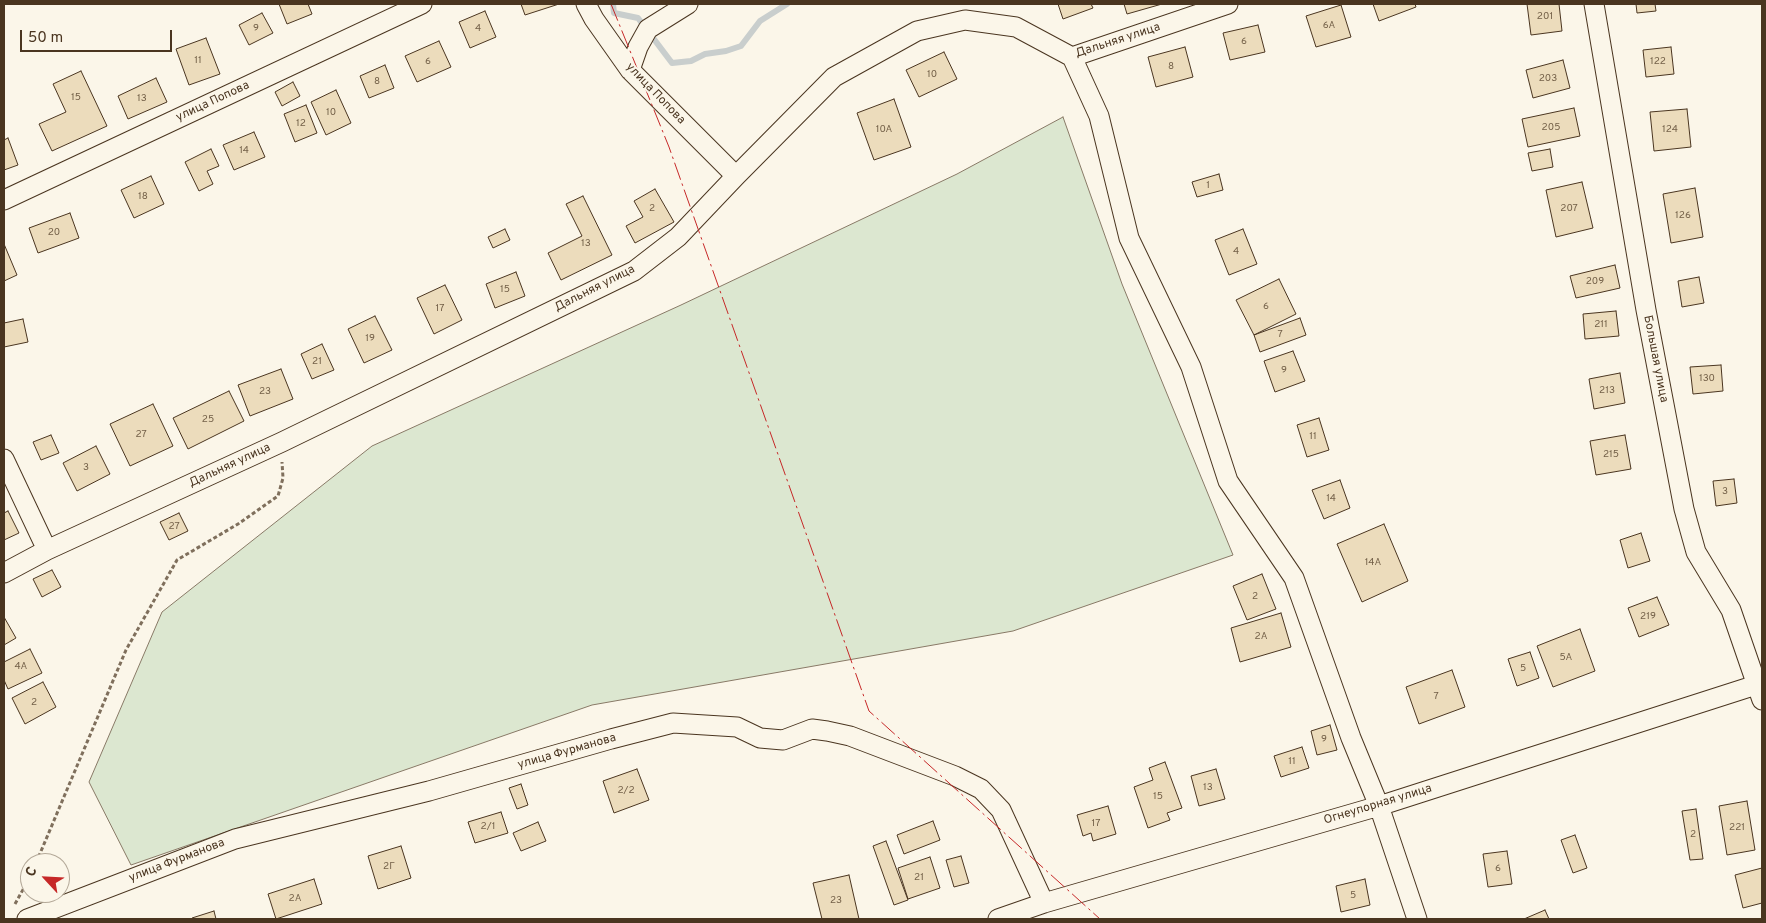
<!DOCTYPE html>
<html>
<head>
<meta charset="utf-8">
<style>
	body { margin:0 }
	#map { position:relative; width:1766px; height:923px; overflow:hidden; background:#fbf6e9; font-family:Overpass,sans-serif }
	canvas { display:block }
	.frame { position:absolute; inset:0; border:5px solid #4a3520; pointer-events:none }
	.north { position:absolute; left:20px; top:853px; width:50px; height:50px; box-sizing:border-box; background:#fbf6e9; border:1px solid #b4a999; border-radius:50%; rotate:295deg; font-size:14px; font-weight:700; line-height:20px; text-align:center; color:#4a3520 }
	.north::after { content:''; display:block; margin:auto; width:18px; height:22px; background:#c62828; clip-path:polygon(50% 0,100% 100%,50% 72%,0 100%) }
	.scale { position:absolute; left:20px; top:30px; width:152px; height:22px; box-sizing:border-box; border:2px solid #4a3520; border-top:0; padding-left:6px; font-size:15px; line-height:18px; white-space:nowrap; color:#4a3520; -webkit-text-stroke:4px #fbf6e9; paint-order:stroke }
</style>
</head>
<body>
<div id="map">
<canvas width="1766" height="923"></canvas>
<div class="frame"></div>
<div class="north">С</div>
<div class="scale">50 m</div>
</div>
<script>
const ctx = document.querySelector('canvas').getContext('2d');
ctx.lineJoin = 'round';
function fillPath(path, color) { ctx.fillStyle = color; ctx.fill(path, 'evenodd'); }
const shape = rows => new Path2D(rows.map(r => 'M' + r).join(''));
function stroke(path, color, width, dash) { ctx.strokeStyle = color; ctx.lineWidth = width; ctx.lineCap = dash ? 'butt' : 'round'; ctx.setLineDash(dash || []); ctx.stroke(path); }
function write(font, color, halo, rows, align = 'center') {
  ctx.font = font + ' Overpass,sans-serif'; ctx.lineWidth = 4; ctx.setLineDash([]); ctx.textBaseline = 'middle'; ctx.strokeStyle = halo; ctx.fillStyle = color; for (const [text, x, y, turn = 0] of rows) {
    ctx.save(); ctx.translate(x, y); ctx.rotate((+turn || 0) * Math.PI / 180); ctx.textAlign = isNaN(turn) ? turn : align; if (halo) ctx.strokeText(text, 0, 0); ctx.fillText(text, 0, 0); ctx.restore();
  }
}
const green = shape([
	[1063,117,1122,284,1233,555,1013,631,592,705,131,865,89,782,162,612,372,446,681,305,957,174,1063,117]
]);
const stream = shape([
	[613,4,614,13,638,18,672,63,691,61,705,54,726,51,741,46,760,21,787,4]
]);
const building = shape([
	[279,4,308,4,312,14,287,24,279,4],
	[521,4,559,4,525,15,521,4],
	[1058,4,1091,4,1093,8,1063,19,1058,4],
	[1124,4,1162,4,1127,14,1124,4],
	[1373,4,1415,4,1416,7,1379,21,1373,4],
	[1527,4,1559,4,1562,31,1531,35,1527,4],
	[1636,4,1655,4,1656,11,1637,13,1636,4],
	[1341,5,1351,37,1316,47,1306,16,1341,5],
	[485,11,496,37,470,48,459,22,485,11],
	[262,13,273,33,249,45,239,25,262,13],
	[1258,25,1265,52,1230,60,1223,33,1258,25],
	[206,38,220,74,189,85,176,49,206,38],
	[439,41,451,67,417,82,405,56,439,41],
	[1185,47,1193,77,1156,87,1148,57,1185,47],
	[1671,47,1674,74,1646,77,1643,50,1671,47],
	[944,52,957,79,919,97,906,70,944,52],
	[1563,60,1570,88,1533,98,1526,70,1563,60],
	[385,65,394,88,369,98,360,76,385,65],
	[81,71,107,126,52,151,39,124,66,112,53,84,81,71],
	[156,78,167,102,128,119,118,96,156,78],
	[293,82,300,96,282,106,275,92,293,82],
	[336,90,351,123,326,135,311,102,336,90],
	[894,99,911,147,874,160,857,113,894,99],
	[306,105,317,133,295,142,284,114,306,105],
	[1574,108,1580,136,1528,147,1522,119,1574,108],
	[1687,109,1691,147,1654,151,1650,112,1687,109],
	[254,132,265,157,234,170,223,145,254,132],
	[8,138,18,165,4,170,4,140,8,138],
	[211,149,219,166,207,171,213,184,199,191,185,162,211,149],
	[1550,149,1553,167,1532,171,1528,153,1550,149],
	[1219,174,1223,190,1197,197,1192,182,1219,174],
	[151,176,164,204,134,218,121,190,151,176],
	[1582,182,1593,228,1556,237,1546,190,1582,182],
	[1695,188,1703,237,1671,243,1663,194,1695,188],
	[655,189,674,222,635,243,626,226,643,217,634,201,655,189],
	[583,196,612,255,561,280,548,253,582,236,566,204,583,196],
	[70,213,79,238,38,253,29,228,70,213],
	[505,229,510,240,493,248,488,237,505,229],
	[1243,229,1257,264,1229,275,1215,240,1243,229],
	[4,244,17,275,4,281,4,244],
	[1615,265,1620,288,1576,298,1570,276,1615,265],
	[516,272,525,296,495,308,486,284,516,272],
	[1699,277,1704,303,1682,307,1678,281,1699,277],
	[1279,279,1296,314,1254,335,1236,300,1279,279],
	[445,285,462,320,434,334,417,298,445,285],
	[1616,311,1619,336,1585,339,1583,314,1616,311],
	[375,316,392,350,364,363,348,329,375,316],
	[1300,318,1306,335,1260,352,1254,335,1300,318],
	[23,319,28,342,4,347,4,323,23,319],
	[322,344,334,370,312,379,301,354,322,344],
	[1293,351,1305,381,1275,392,1264,361,1293,351],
	[1721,365,1723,391,1693,394,1690,367,1721,365],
	[281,369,293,399,250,416,238,385,281,369],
	[1620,373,1625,403,1594,409,1589,379,1620,373],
	[229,391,244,421,188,449,173,418,229,391],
	[153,404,173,446,130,466,110,424,153,404],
	[1319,418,1329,450,1307,457,1297,425,1319,418],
	[51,435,59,453,41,460,33,442,51,435],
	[1625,435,1631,469,1596,475,1590,441,1625,435],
	[96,446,110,474,77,491,63,463,96,446],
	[1734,479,1737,503,1716,506,1713,481,1734,479],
	[1340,480,1350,508,1324,519,1312,490,1340,480],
	[8,511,19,533,4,540,4,513,8,511],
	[179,513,188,531,169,540,160,522,179,513],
	[1384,524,1408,581,1362,602,1337,544,1384,524],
	[1641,533,1650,561,1628,568,1620,540,1641,533],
	[52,570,61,587,42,597,33,579,52,570],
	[1262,574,1276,609,1247,620,1233,586,1262,574],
	[1657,597,1669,625,1639,637,1628,608,1657,597],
	[1281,613,1291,647,1240,662,1231,628,1281,613],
	[4,617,16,638,4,645,4,617],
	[1580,629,1595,671,1553,687,1537,646,1580,629],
	[30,649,42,673,8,689,4,680,4,662,30,649],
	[1530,652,1539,678,1517,686,1508,659,1530,652],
	[1452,670,1465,707,1419,724,1406,687,1452,670],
	[43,682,56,707,25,724,12,698,43,682],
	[1330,725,1337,750,1317,755,1311,731,1330,725],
	[1302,747,1309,768,1281,777,1274,756,1302,747],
	[1165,762,1182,808,1167,813,1170,820,1148,828,1134,787,1153,780,1149,768,1165,762],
	[637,769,649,800,614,813,603,781,637,769],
	[1216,769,1225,799,1199,806,1191,776,1216,769],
	[521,784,528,805,517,809,509,788,521,784],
	[1747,801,1755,850,1727,855,1719,806,1747,801],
	[1108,806,1116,834,1093,841,1091,833,1083,836,1077,815,1108,806],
	[1696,809,1703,859,1690,860,1682,811,1696,809],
	[501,812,508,833,475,843,468,822,501,812],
	[933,821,940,840,904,854,897,835,933,821],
	[538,822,546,841,521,851,513,833,538,822],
	[1575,835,1587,868,1573,873,1561,840,1575,835],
	[886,841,908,900,894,905,873,846,886,841],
	[401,846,411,878,378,889,368,856,401,846],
	[1507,851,1512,884,1488,887,1483,854,1507,851],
	[961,856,969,883,954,887,946,860,961,856],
	[930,857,940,888,908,899,898,868,930,857],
	[1762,868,1762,903,1743,908,1735,875,1762,868],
	[849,875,859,919,822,919,813,883,849,875],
	[314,879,322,904,276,919,268,894,314,879],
	[1365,879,1370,905,1341,912,1336,886,1365,879],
	[1545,910,1549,919,1524,919,1545,910],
	[214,911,216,919,192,919,192,918,214,911]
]);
const path = shape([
	[36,863,126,650,177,560,238,524,278,496,283,478,282,462],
	[15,904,30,877]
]);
const minor = shape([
	[586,4,594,19,630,70,736,176],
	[1594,4,1646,310,1684,509,1696,552,1731,610,1762,700],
	[1072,57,1099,116,1129,238,1191,367,1228,481,1294,578,1351,738,1379,806,1417,919],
	[630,70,638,47,648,29,688,4],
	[4,200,422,4],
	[4,459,47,550],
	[4,573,47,550,282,442,634,271,678,237,736,176,834,77,917,31,965,20,1016,27,1072,57,1228,4],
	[27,919,235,839,429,791,611,739,673,723,737,727,760,738,783,740,812,729,827,731,850,736,955,776,981,789,1001,810,1044,903],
	[998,919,1044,903,1379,806,1756,685]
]);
const power = shape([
	[611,4,669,147,869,711,1100,919]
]);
const numberNames = [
	["201",1545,17],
	["6А",1329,26],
	["9",256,29],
	["4",478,29],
	["6",1244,42],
	["11",198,61],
	["6",428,62],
	["122",1658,62],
	["8",1171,67],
	["10",932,75],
	["203",1548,79],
	["8",377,82],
	["15",76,98],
	["13",142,99],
	["10",331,113],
	["12",301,124],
	["205",1551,128],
	["10А",884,130],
	["124",1670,130],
	["14",244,151],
	["1",1208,186],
	["18",143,197],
	["2",652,209],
	["207",1569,209],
	["126",1683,216],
	["20",54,233],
	["13",586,244],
	["4",1236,252],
	["209",1595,282],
	["15",505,290],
	["6",1266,307],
	["17",440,309],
	["211",1601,325],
	["7",1280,335],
	["19",370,339],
	["21",317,362],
	["9",1284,371],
	["130",1707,379],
	["213",1607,391],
	["23",265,392],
	["25",208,420],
	["27",141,435],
	["11",1313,437],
	["215",1611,455],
	["3",86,468],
	["3",1725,492],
	["14",1331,499],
	["27",174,527],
	["14А",1373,563],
	["2",1255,597],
	["219",1648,617],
	["2А",1261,637],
	["5А",1566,658],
	["4А",21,667],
	["5",1523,669],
	["7",1436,697],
	["2",34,703],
	["9",1324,740],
	["11",1292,762],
	["13",1208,788],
	["2/2",626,791],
	["15",1158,797],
	["17",1096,824],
	["2/1",488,827],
	["221",1737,828],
	["2",1693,835],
	["2Г",389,867],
	["6",1498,869],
	["21",919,878],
	["5",1353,896],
	["2А",295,899],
	["23",836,901]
];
const streetNames = [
	["Дальняя улица",1118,41,-18],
	["улица Попова",655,94,46],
	["улица Попова",213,102,-25],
	["Дальняя улица",595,289,-27],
	["Большая улица",1655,359,79],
	["Дальняя улица",230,466,-25],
	["улица Фурманова",567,752,-16],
	["Огнеупорная улица",1378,805,-17],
	["улица Фурманова",177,861,-21]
];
fillPath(green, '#dce7d0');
stroke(green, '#887966', 1);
stroke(stream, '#c9cecd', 6);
fillPath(building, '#ecdcbc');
stroke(building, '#4a3520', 1);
stroke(minor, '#4a3520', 21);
stroke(path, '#7f6f5c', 3, [4, 2.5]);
stroke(minor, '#fbf6e9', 19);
stroke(power, '#c62828', 1, [18, 4, 2.5, 4]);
write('10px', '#725f47', null, numberNames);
write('12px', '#4a3520', '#fbf6e9', streetNames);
</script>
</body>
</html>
